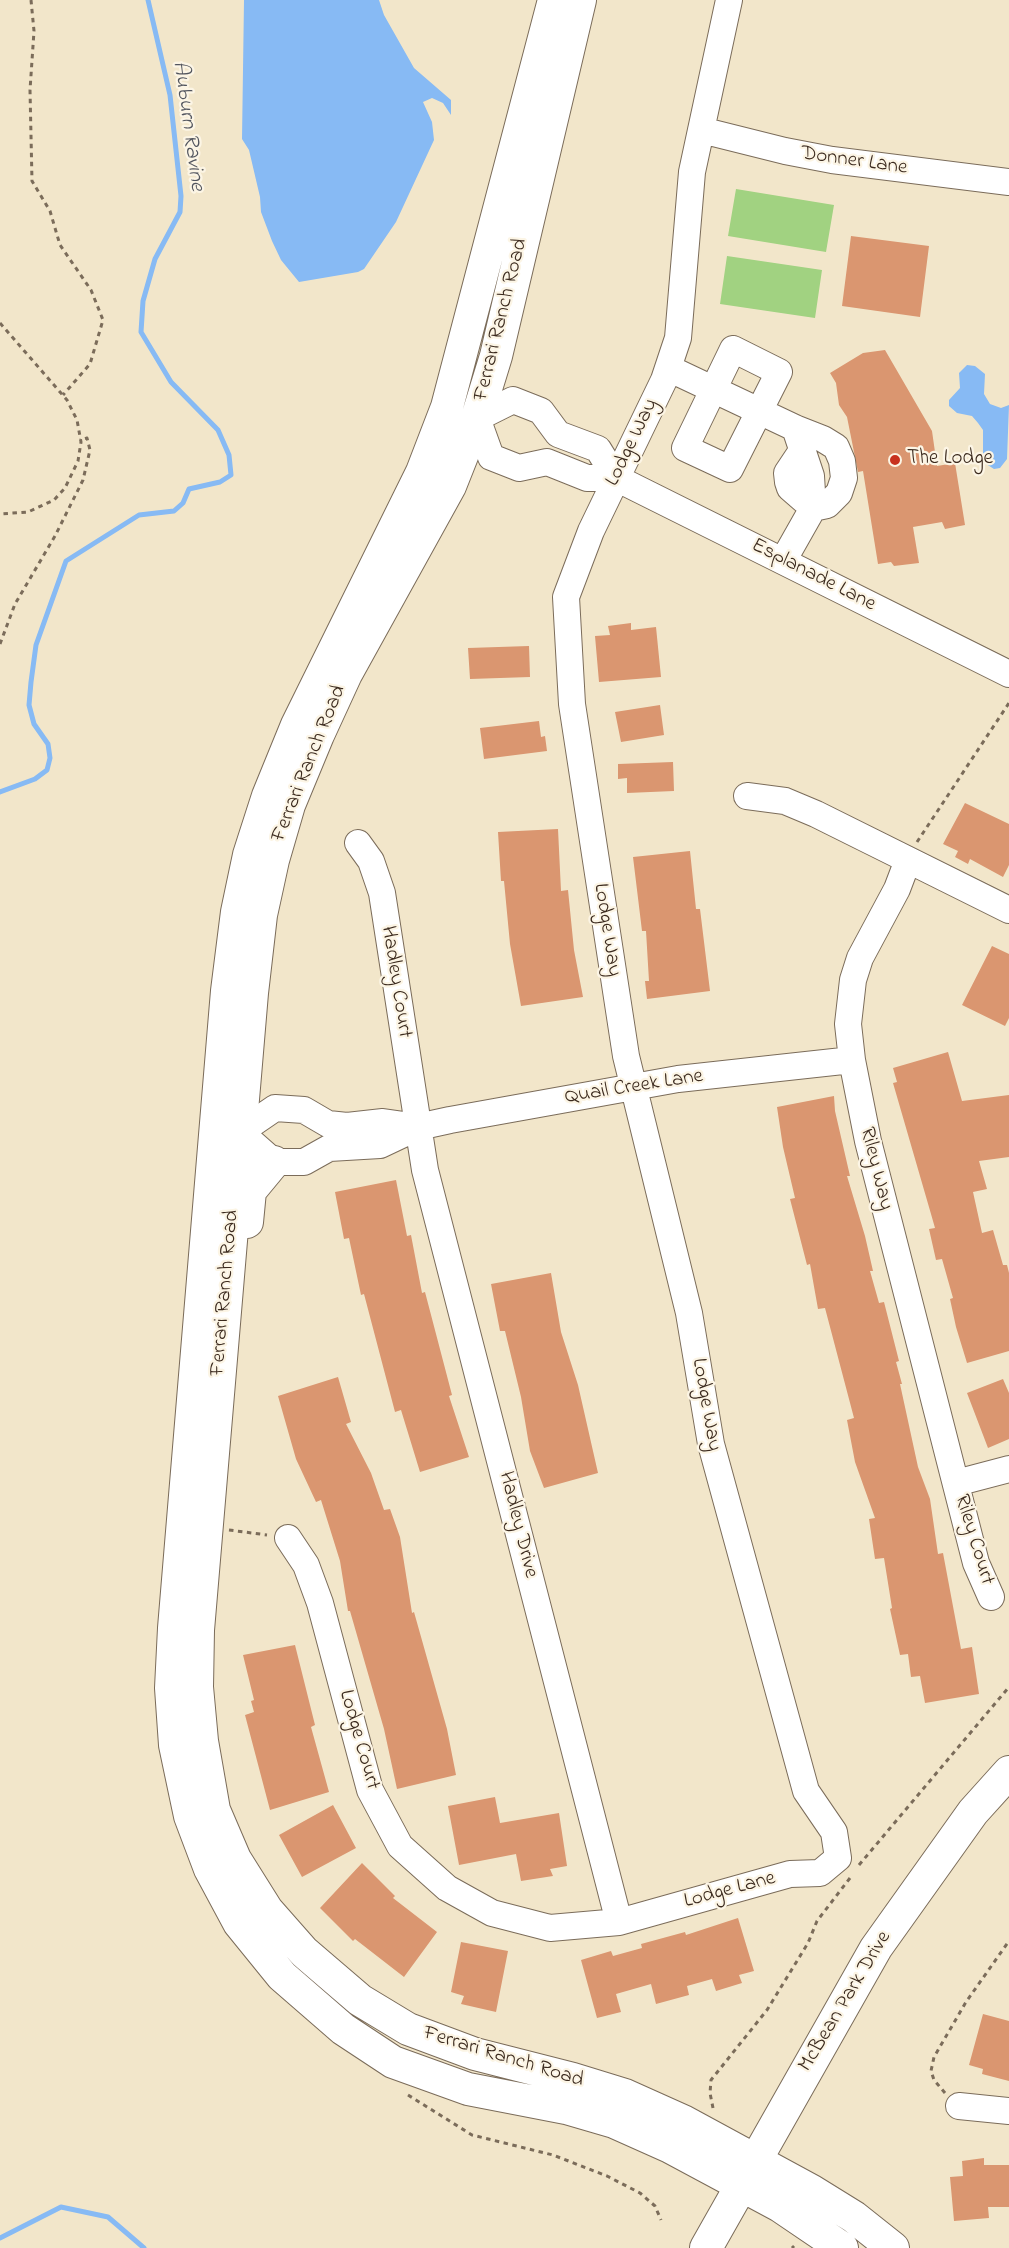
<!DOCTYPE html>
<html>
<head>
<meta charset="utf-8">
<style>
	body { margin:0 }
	canvas { display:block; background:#f2e6ca }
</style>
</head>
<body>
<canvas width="1009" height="2248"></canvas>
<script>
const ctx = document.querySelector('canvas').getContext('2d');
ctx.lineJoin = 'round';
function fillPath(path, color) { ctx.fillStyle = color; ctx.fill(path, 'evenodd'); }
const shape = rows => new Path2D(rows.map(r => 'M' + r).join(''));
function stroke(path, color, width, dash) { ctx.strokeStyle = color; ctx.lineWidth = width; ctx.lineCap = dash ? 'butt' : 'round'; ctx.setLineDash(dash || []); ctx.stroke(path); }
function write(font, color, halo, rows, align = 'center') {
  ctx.font = font + ' "Indie Flower",sans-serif'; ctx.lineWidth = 4.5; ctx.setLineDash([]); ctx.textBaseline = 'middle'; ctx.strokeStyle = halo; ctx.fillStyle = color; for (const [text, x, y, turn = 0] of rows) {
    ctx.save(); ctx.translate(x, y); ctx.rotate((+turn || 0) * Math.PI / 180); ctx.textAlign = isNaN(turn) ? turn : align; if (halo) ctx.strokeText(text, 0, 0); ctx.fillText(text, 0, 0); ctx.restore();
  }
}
const green = shape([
	[736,189,834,205,826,252,728,236],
	[727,256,822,270,815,318,720,304]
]);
const water = shape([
	[244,0,379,0,384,15,414,68,451,100,451,115,443,103,432,98,423,102,432,122,434,140,396,222,364,269,358,272,299,282,281,260,272,241,261,212,260,197,249,150,242,139],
	[967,365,975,366,985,374,984,394,990,404,1001,408,1009,405,1007,459,1000,468,994,469,983,462,983,430,978,423,972,416,957,413,949,406,949,400,960,388,959,373]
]);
const stream = shape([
	[0,792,35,779,47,770,50,758,48,744,34,724,29,705,31,682,36,645,66,561,139,515,174,511,183,503,189,489,220,482,231,475,229,455,218,430,171,382,141,332,143,301,155,259,180,212,181,196,170,95,148,0],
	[0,2238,61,2207,108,2217,144,2248]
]);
const building = shape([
	[851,236,929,246,920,317,842,306],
	[885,350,932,431,937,466,955,463,965,525,945,529,942,522,913,527,919,563,894,566,891,562,878,564,863,471,858,472,847,417,839,405,836,383,830,373,863,353],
	[631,623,631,630,656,627,661,677,599,682,595,636,610,635,608,626],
	[529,646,530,677,470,679,468,648],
	[660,705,664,735,621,742,615,712],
	[539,721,541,737,545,736,547,751,484,759,480,728],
	[673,762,674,791,627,793,627,778,618,779,618,764],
	[965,803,1009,824,1009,865,1003,877,970,859,968,864,955,857,958,851,943,844],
	[558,829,561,891,568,890,574,950,583,997,521,1006,510,944,504,881,501,881,498,832],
	[690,851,696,909,700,909,710,991,647,999,645,981,649,981,646,931,642,931,633,857],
	[992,946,1009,954,1009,1018,1005,1026,962,1005],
	[948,1052,962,1101,1009,1095,1009,1157,979,1161,987,1189,973,1192,982,1233,993,1230,1003,1265,1007,1265,1009,1273,1009,1351,967,1363,956,1327,950,1299,953,1298,942,1259,936,1260,929,1229,935,1228,931,1214,893,1083,897,1082,893,1068],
	[834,1096,835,1111,850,1176,847,1176,865,1236,873,1271,870,1271,879,1303,884,1302,899,1361,896,1362,902,1384,900,1384,918,1467,930,1499,938,1554,943,1553,961,1649,972,1647,979,1694,925,1703,920,1676,911,1677,908,1654,900,1655,890,1609,892,1608,884,1558,875,1559,869,1519,875,1518,855,1462,847,1420,854,1418,825,1308,818,1309,810,1264,807,1265,790,1199,795,1198,783,1147,777,1107],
	[396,1180,407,1236,411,1235,422,1293,425,1292,452,1395,449,1396,469,1457,420,1472,401,1410,395,1412,364,1294,361,1295,349,1238,344,1239,335,1192],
	[551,1273,561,1332,578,1385,598,1473,544,1488,530,1451,521,1397,505,1331,500,1331,491,1284],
	[338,1377,351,1422,346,1424,371,1473,384,1510,390,1509,400,1537,412,1613,414,1612,447,1729,456,1775,397,1789,384,1729,350,1611,348,1611,340,1561,321,1500,316,1502,296,1459,278,1396],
	[1003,1379,1009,1393,1009,1439,988,1448,967,1393],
	[295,1645,315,1725,311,1727,329,1792,270,1810,245,1715,254,1712,251,1701,254,1700,243,1655],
	[495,1797,500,1823,559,1813,567,1866,550,1869,553,1876,521,1881,516,1854,459,1865,448,1806],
	[333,1805,356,1848,302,1877,279,1835],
	[362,1863,395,1896,393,1898,437,1932,404,1977,355,1939,353,1941,320,1908],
	[738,1918,754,1971,739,1975,742,1983,716,1991,712,1979,687,1986,689,1995,656,2004,651,1984,616,1994,621,2012,597,2018,581,1960,611,1951,613,1956,642,1948,641,1944,685,1932,686,1935],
	[461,1942,508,1951,496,2012,461,2004,464,1996,451,1992],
	[983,2014,1009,2021,1009,2081,982,2074,983,2069,969,2065],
	[984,2158,984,2165,1009,2165,1009,2207,988,2207,989,2218,954,2221,950,2177,963,2176,962,2161]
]);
const path = shape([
	[31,0,34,31,30,90,32,181,50,211,60,245,91,290,103,320,90,364,63,395],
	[0,323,67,400,77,420,81,442,78,461,65,488,54,500,28,512,0,514],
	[0,644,15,604,55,536,83,480,90,450,87,438,80,440],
	[917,842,1009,703],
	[229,1530,267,1535],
	[859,1865,1009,1687],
	[945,2093,934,2080,931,2071,934,2057,966,2002,1009,1941],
	[408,2095,472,2135,553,2155,607,2176,640,2193,655,2206,661,2220],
	[713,2108,710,2093,711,2080,767,2010,808,1943,817,1921,850,1878],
	[792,2246,794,2248]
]);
const minor = shape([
	[701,130,785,151,832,160,1009,182],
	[733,349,779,372,730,469,685,448,733,349],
	[668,368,795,428,823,439,836,447,842,461,844,478,839,493,827,505,813,508],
	[803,449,787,473,788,482,790,488,813,508],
	[616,478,598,449,558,434,541,411,513,400,477,418,491,457,519,468,547,462,587,478,616,478,1009,674],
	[783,561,813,508,811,476,795,428],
	[747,796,785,801,816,814,1009,910],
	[358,843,371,861,382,893,425,1170,619,1922],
	[908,860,897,889,860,958,853,980,848,1024,852,1060,868,1141,976,1563,991,1597],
	[418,1127,383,1122,347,1126,328,1124,304,1110,275,1108,240,1132,274,1162,304,1162,329,1148,380,1145,418,1127,450,1120,678,1079,852,1060],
	[956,1483,1009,1469],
	[288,1538,306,1565,320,1603,370,1790,400,1846,447,1888,492,1913,550,1928,619,1922,790,1874,820,1873,838,1858,834,1832,806,1791,711,1444,689,1313,626,1056,572,704,566,597,591,531,664,380,678,338,692,172,729,0],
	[959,2106,1009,2111]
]);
const major = shape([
	[554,0,447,407,422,472,297,725,268,796,249,855,237,912,227,991,174,1628,171,1688,175,1745,190,1816,210,1869,239,1923,282,1976,343,2029,393,2062,468,2089,566,2108,614,2122,670,2147,780,2206,842,2248],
	[580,0,496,356,477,418,450,486,346,674,318,735,289,805,273,860,261,915,252,993,198,1630,197,1687,202,1741,214,1810,235,1859,267,1910,304,1952,360,2000,408,2029,475,2054,573,2079,625,2095,683,2121,812,2191,854,2217,893,2248],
	[247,1222,250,1191,274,1162],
	[706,2248,876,1948,973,1812,1009,1772]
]);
const markers = [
	[895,460,6,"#c8321e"]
];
const streetNames = [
	["Donner Lane",854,162,8],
	["Ferrari Ranch Road",502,320,-76],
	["Lodge Way",633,443,-64],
	["Esplanade Lane",813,576,27],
	["Ferrari Ranch Road",310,764,-68],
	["Lodge Way",606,930,81],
	["Hadley Court",395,982,81],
	["Quail Creek Lane",634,1088,-9],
	["Riley Way",875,1169,76],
	["Ferrari Ranch Road",226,1293,-85],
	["Lodge Way",705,1405,80],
	["Hadley Drive",517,1525,76],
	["Riley Court",973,1540,73],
	["Lodge Court",358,1740,74],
	["Lodge Lane",730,1891,-15],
	["McBean Park Drive",846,2002,-59],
	["Ferrari Ranch Road",503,2058,17]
];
const poiNames = [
	["The Lodge",907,460]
];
const waterNames = [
	["Auburn Ravine",187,126,82]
];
fillPath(green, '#a1d281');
fillPath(water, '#87baf4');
stroke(stream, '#87baf4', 5);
fillPath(building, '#da9670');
stroke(minor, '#7b6c5a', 28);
stroke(major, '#7b6c5a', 34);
stroke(path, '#7b6c5a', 3, [4.5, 4.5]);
stroke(minor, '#fff', 26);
stroke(major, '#fff', 32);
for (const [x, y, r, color] of markers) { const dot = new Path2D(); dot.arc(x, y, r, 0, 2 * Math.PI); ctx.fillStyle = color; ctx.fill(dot); stroke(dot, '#fcf5e5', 2); }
write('21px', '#3b2a1e', '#fcf5e5', streetNames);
write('21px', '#3b2a1e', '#fcf5e5', poiNames, 'left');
write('italic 22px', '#52555e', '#fcf5e5', waterNames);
</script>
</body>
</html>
